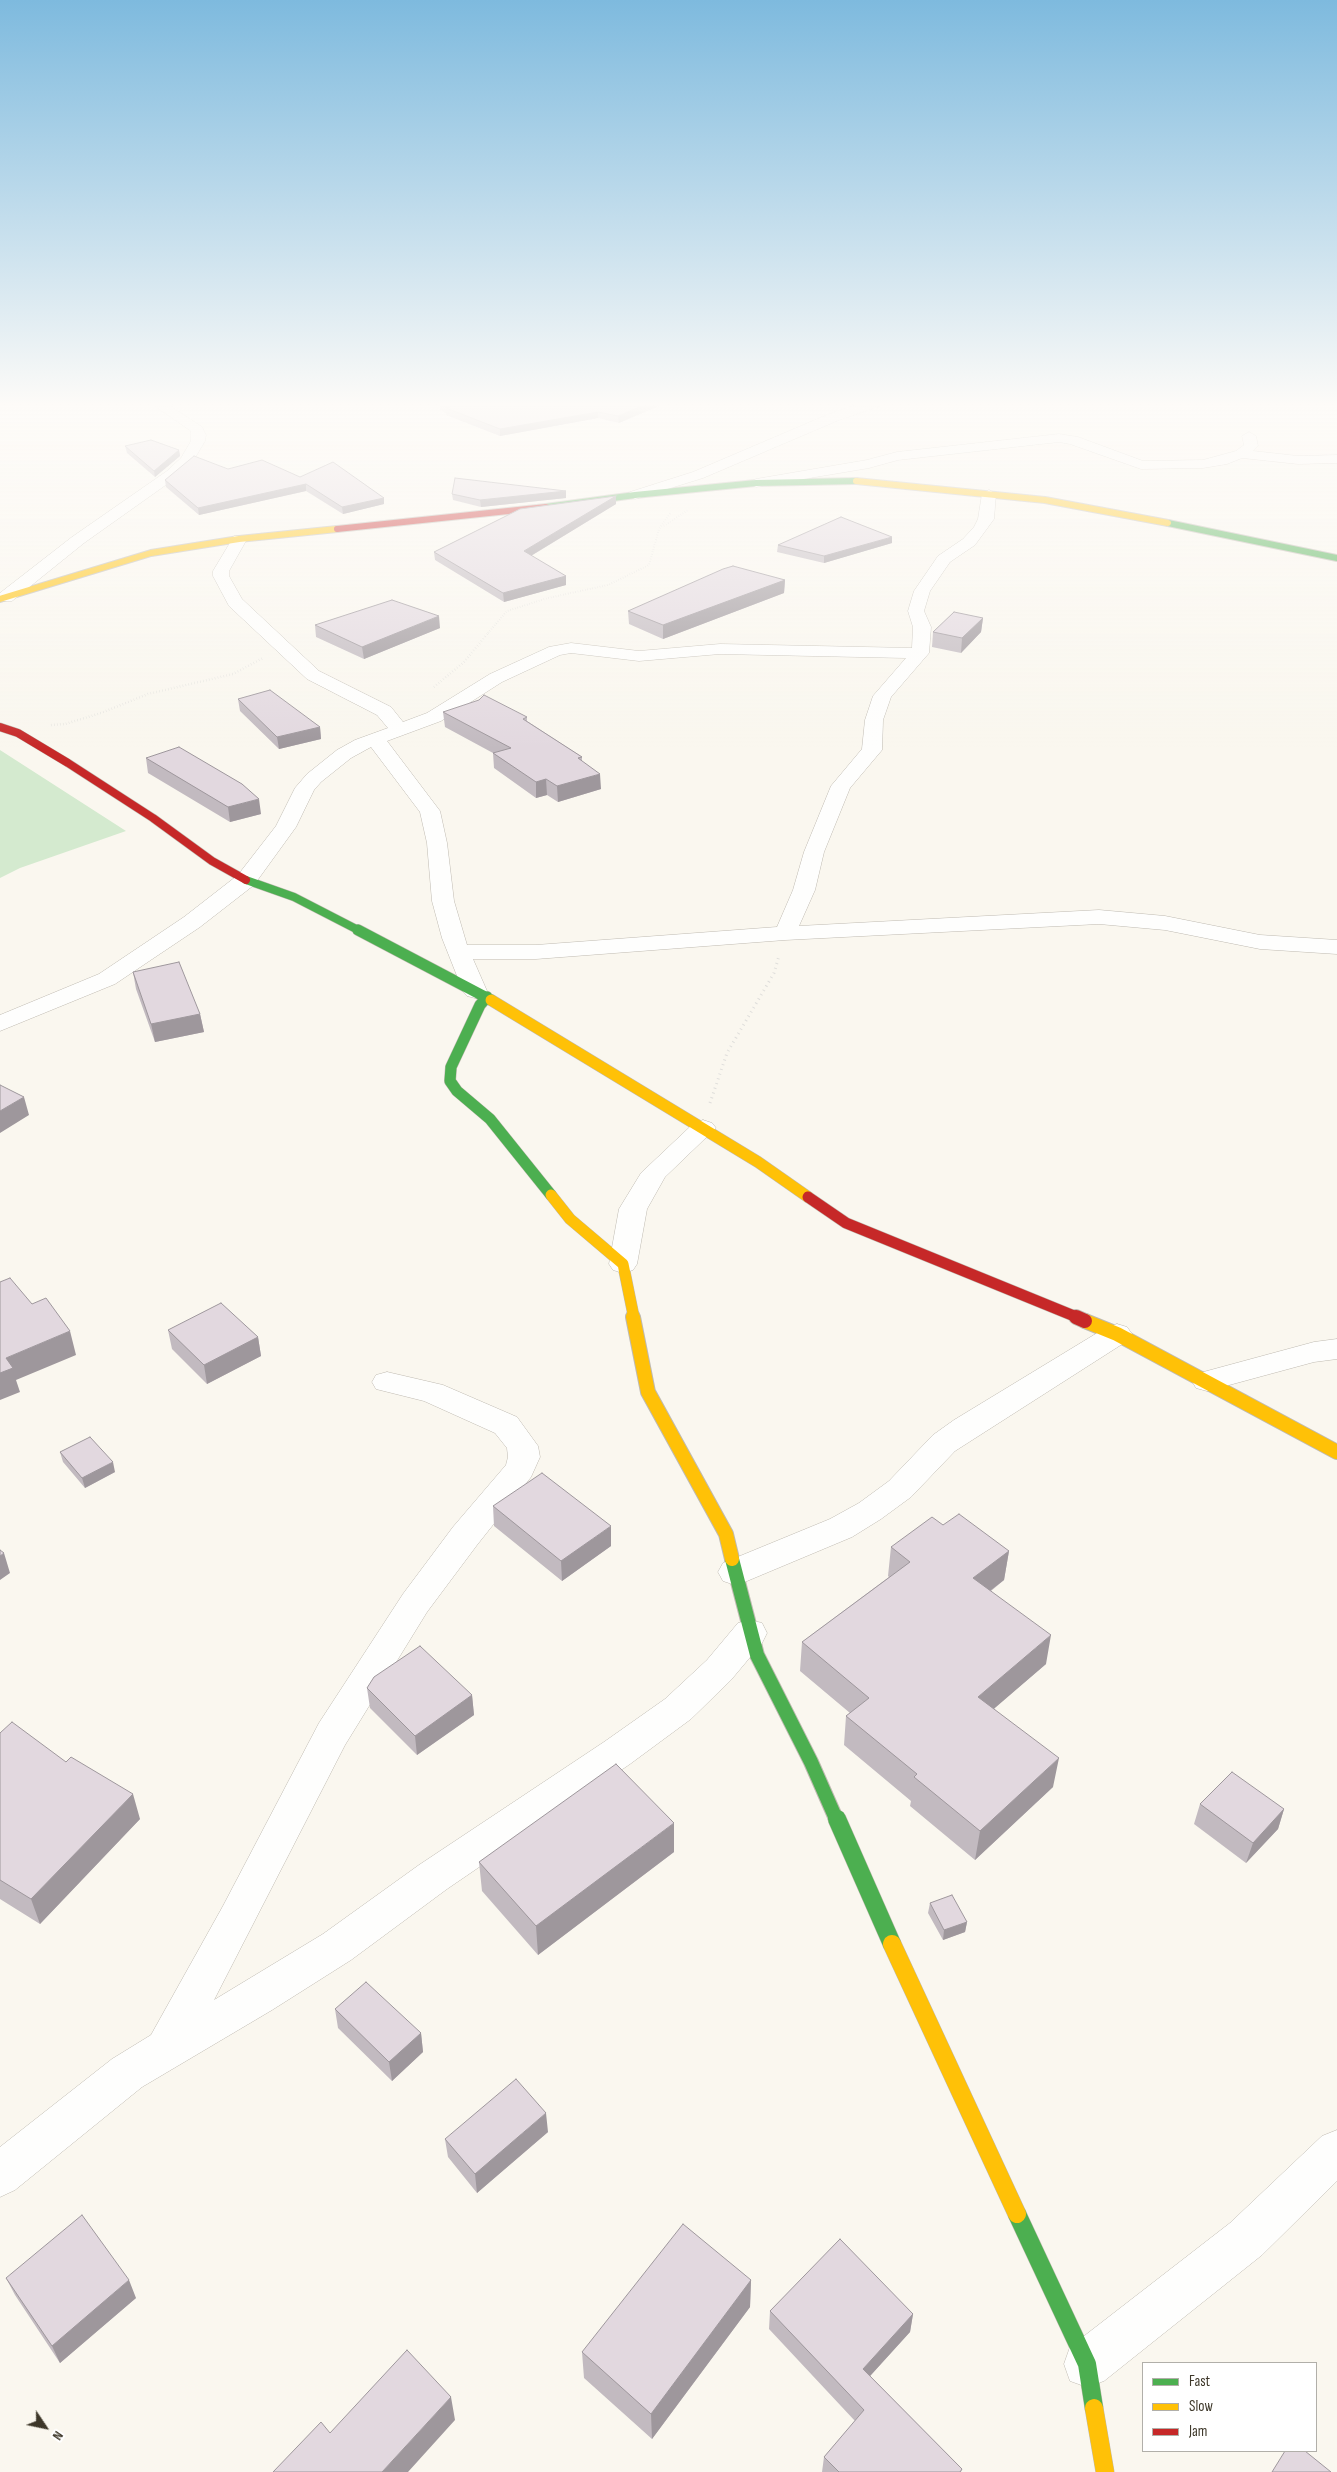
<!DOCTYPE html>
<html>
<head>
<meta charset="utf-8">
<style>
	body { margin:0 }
	#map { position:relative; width:1337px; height:2472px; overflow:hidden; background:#faf7ef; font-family:"Sofia Sans Condensed",sans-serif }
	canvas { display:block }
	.legend { position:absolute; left:1142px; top:2362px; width:175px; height:90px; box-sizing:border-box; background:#fff; border:1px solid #b1afa9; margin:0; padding:6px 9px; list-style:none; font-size:15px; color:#3d3729 }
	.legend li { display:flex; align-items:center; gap:10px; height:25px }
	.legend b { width:25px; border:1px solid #b1afa9 }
	.north { position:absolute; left:20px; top:2402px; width:50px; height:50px; -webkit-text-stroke:4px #fff; paint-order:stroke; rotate:124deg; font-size:14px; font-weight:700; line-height:20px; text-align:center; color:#3d3729 }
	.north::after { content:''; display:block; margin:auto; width:18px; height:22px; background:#3d3729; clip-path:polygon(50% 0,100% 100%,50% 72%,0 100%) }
</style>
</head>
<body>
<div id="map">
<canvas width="1337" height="2472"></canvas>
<ul class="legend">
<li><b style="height:6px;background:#4caf50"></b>Fast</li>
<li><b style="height:6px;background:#ffc107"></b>Slow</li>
<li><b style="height:6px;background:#c62828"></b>Jam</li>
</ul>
<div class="north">N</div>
</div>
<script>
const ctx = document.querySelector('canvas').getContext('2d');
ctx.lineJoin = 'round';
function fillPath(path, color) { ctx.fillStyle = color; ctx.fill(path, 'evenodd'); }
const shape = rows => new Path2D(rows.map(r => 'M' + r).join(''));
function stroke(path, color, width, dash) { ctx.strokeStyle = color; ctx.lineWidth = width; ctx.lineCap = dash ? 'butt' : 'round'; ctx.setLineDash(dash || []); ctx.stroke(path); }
const green = shape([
	[0,750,126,831,20,868,0,878]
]);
const pathFar2 = shape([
	[664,526,688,510],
	[488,633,507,611,548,598,608,585,649,565,659,529,671,512]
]);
const pathFar1 = shape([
	[434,687,464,662,489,632],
	[51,725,65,724,101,713,148,694,233,674,263,658]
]);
const path = shape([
	[710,1103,727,1053,774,973,779,956]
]);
const street = shape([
	[150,403,166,403,202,427,206,435,205,441,192,463,177,477,84,543,12,601,0,601,0,593,72,537,167,471,181,458,191,441,191,431,150,403],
	[862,403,882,403,880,406,839,420,703,478,635,499,628,495,630,492,693,472,829,414,862,403],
	[1249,432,1256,436,1258,446,1253,451,1298,456,1337,455,1337,463,1298,464,1242,458,1227,464,1203,468,1141,469,1070,444,1059,442,898,460,869,468,756,487,749,483,756,479,867,460,897,452,1059,434,1078,437,1143,461,1203,460,1236,451,1244,445,1242,436,1249,432],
	[989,490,996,494,994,519,975,545,950,562,930,591,924,611,931,627,929,653,891,697,883,720,882,750,850,788,824,852,815,890,799,926,1099,910,1165,916,1260,935,1337,940,1337,954,1260,949,1165,930,1099,924,785,940,536,959,473,959,487,991,483,996,475,998,467,996,463,991,442,938,432,901,427,843,420,812,371,747,351,758,321,782,314,790,296,827,254,885,200,927,115,984,0,1031,0,1015,99,974,184,917,238,875,276,826,295,788,307,774,337,750,355,740,388,728,377,715,307,679,229,606,213,576,213,571,234,536,244,536,247,539,229,571,229,576,242,599,319,671,391,707,403,722,427,713,490,674,549,647,571,643,639,651,720,644,912,648,913,627,908,611,914,591,938,556,963,539,974,527,978,519,982,494,989,490],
	[571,653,639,661,720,654,906,658,873,696,865,720,862,749,831,786,804,852,793,890,777,927,536,945,467,945,454,901,447,843,440,811,387,741,441,721,502,682,560,655,571,653],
	[703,1120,712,1123,716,1128,665,1177,647,1209,637,1264,633,1270,623,1273,613,1270,609,1264,619,1209,641,1173,694,1123,703,1120],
	[1117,1324,1127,1327,1132,1334,1127,1341,955,1451,911,1497,881,1519,852,1537,747,1581,735,1585,723,1581,718,1572,723,1563,830,1519,859,1503,889,1481,933,1435,954,1420,1107,1327,1117,1324],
	[1337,1339,1337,1359,1314,1362,1207,1391,1196,1388,1192,1381,1196,1374,1314,1342,1337,1339],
	[387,1372,443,1385,517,1417,538,1446,540,1457,531,1477,477,1545,427,1612,345,1745,214,2000,323,1934,419,1865,604,1742,665,1699,707,1660,738,1623,750,1620,762,1623,767,1633,762,1643,731,1680,691,1719,630,1764,447,1889,351,1960,272,2010,142,2087,15,2190,0,2197,0,2147,112,2059,151,2035,223,1906,319,1723,403,1594,453,1527,506,1465,508,1457,507,1448,495,1433,424,1401,376,1389,372,1382,376,1375,387,1372],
	[1337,2130,1337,2181,1262,2255,1104,2381,1087,2387,1070,2381,1064,2364,1070,2347,1230,2223,1322,2136,1337,2130]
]);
const fastFar4 = shape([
	[546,507,635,495,756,483,856,481],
	[1168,523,1337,558]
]);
const fastFar3 = shape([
	[246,880,294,897,360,931]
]);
const fastFar2 = shape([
	[358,930,491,1000],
	[487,997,480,1005,451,1067,450,1081,457,1091,490,1119,551,1195]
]);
const fastFar1 = shape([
	[732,1559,757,1655,811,1762,837,1821]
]);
const fast = shape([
	[837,1819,892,1944],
	[1017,2214,1087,2364,1094,2408]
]);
const slowFar3 = shape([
	[856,481,1045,500,1168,523],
	[0,599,151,553,239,539,337,529]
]);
const slowFar2 = shape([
	[491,1000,758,1162,808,1197],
	[551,1195,570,1219,623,1264,634,1318]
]);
const slowFar1 = shape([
	[633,1317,648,1392,726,1534,732,1559],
	[1085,1321,1117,1334,1337,1452]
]);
const slow = shape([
	[892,1944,1017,2214],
	[1094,2408,1105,2472]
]);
const jamFar3 = shape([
	[337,529,546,507]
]);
const jamFar2 = shape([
	[0,727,18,733,68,763,153,818,212,861,246,880]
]);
const jamFar1 = shape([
	[808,1197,846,1223,1079,1318]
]);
const jam = shape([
	[1076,1317,1085,1321]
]);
const wall = shape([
	[440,403,672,403,666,405,663,404,619,423,598,418,500,436,446,415,446,413,440,410],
	[125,446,179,450,180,456,155,477,127,453],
	[228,469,300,477,384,498,384,504,343,514,306,491,199,515,166,487,165,480],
	[566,491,566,498,481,507,453,500,452,494],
	[616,496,616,504,531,556,566,576,566,585,504,602,435,560,434,552],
	[892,543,824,563,777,552,778,545],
	[785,580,784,593,663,639,629,624,628,611],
	[983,618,981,632,961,653,932,647,933,632],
	[315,625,440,628,364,659,316,637],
	[238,699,320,727,321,739,279,749,240,711],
	[443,712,527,717,527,721,582,757,582,761,601,789,558,802,547,795,536,798,494,768,493,753,445,727],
	[146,758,261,814,230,822,148,773],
	[133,972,200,1014,204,1032,155,1042,136,989],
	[168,1330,258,1337,261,1356,207,1384,172,1349],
	[60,1452,115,1472,85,1488,63,1462],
	[493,1506,611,1546,562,1581,494,1526],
	[943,1525,1009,1551,1004,1580,991,1591,1046,1664,994,1708,1053,1787,975,1860,910,1806,911,1801,844,1745,846,1716,850,1713,800,1671,802,1642,889,1577,888,1576,891,1547],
	[367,1688,472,1695,474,1715,417,1755,370,1708],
	[0,1733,140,1819,40,1924,0,1899],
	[1200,1804,1284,1809,1278,1829,1246,1863,1194,1824],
	[674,1852,538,1955,482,1891,479,1862],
	[930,1903,967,1922,965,1932,943,1940,928,1913],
	[335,2009,421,2033,423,2052,392,2081,338,2028],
	[548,2132,477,2193,448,2157,445,2139],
	[6,2278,136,2298,60,2363,15,2295],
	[751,2280,750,2307,652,2439,584,2378,582,2352],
	[770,2311,913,2314,910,2332,870,2376,962,2469,961,2472,822,2472,824,2457,855,2421,769,2329]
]);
const shadedWall = shape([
	[649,403,663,403,663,404,619,423,618,416],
	[598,412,598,418,500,436,500,429],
	[179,450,180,456,155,477,154,471],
	[306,484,306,491,199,515,198,508],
	[566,491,566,498,481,507,480,500],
	[616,496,616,504,524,560,524,551],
	[384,498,384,504,343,514,342,507],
	[892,537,892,543,824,563,824,556],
	[566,576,566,585,504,602,503,593],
	[785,580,784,593,663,639,663,625],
	[439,616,440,628,364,659,362,647],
	[983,618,981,632,961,653,962,638],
	[320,727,321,739,279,749,277,737],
	[600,774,601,789,558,802,557,786],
	[546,779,547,795,536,798,536,782],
	[259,799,261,814,230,822,228,807],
	[200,1014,204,1032,155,1042,151,1024],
	[24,1097,29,1115,0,1133,0,1111],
	[70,1331,76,1355,16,1380,20,1392,0,1400,0,1373,6,1358],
	[258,1337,261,1356,207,1384,204,1365],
	[113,1462,115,1472,85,1488,82,1478],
	[611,1526,611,1546,562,1581,561,1561],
	[1009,1551,1004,1580,969,1607,973,1578],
	[4,1553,10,1573,0,1580,0,1556],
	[1051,1635,1046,1664,974,1726,978,1697],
	[472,1695,474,1715,417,1755,415,1736],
	[1059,1758,1053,1787,975,1860,980,1831],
	[133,1794,140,1819,40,1924,31,1899],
	[1284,1809,1278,1829,1246,1863,1253,1843],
	[674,1823,674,1852,538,1955,536,1926],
	[967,1922,965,1932,943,1940,944,1930],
	[421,2033,423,2052,392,2081,389,2062],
	[546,2113,548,2132,477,2193,475,2174],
	[129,2280,136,2298,60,2363,52,2346],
	[751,2280,750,2307,652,2439,651,2414],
	[913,2314,910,2332,861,2386,863,2369],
	[451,2397,455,2420,408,2472,382,2472]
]);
const building = shape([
	[440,403,649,403,618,416,598,412,500,429,446,408,450,407,440,403],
	[151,440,179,450,154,471,125,446,151,440],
	[194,456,228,469,262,460,300,477,333,462,384,498,342,507,306,484,198,508,165,480,194,456],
	[455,478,566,491,480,500,452,494,455,478],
	[616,496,524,551,566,576,503,593,434,552,520,509,616,496],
	[841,517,892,537,824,556,778,545,841,517],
	[733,566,785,580,663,625,628,611,723,569,733,566],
	[392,600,439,616,362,647,315,625,392,600],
	[954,612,983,618,962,638,933,632,954,612],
	[270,690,320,727,277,737,238,699,270,690],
	[484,695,527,717,523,719,582,757,578,758,600,774,557,786,546,779,536,782,493,753,511,748,443,712,479,700,484,695],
	[179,747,242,784,259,799,228,807,146,758,179,747],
	[179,962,200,1014,151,1024,133,972,179,962],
	[0,1085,24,1097,0,1111,0,1085],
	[10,1278,32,1304,46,1298,70,1331,6,1358,13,1368,0,1373,0,1282,10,1278],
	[221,1303,258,1337,204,1365,168,1330,221,1303],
	[90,1437,113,1462,82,1478,60,1452,90,1437],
	[542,1473,611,1526,561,1561,493,1506,542,1473],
	[959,1514,1009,1551,973,1578,1051,1635,978,1697,1059,1758,980,1831,914,1777,917,1774,846,1716,869,1698,802,1642,910,1562,891,1547,932,1517,943,1525,959,1514],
	[0,1550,4,1553,0,1556,0,1550],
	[420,1646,472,1695,415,1736,367,1688,374,1677,420,1646],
	[12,1722,66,1762,71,1757,133,1794,31,1899,0,1880,0,1733,12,1722],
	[616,1764,674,1823,536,1926,479,1862,616,1764],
	[1232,1772,1284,1809,1253,1843,1200,1804,1232,1772],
	[952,1895,967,1922,944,1930,930,1903,952,1895],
	[366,1982,421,2033,389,2062,335,2009,366,1982],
	[516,2079,546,2113,475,2174,445,2139,516,2079],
	[82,2215,129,2280,52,2346,6,2278,82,2215],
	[683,2224,751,2280,651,2414,582,2352,683,2224],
	[840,2239,913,2314,863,2369,962,2469,960,2472,839,2472,824,2457,864,2410,770,2311,840,2239],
	[407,2350,451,2397,382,2472,273,2472,321,2422,330,2433,407,2350],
	[1285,2451,1305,2451,1331,2472,1272,2472,1285,2451]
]);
fillPath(green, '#d4eacf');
stroke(street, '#bfbab1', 1);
stroke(fastFar4, '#bfbab1', 8);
stroke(fastFar3, '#bfbab1', 9);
stroke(fastFar2, '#bfbab1', 12);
stroke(fastFar1, '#bfbab1', 16);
stroke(fast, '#bfbab1', 19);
stroke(slowFar3, '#bfbab1', 8);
stroke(slowFar2, '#bfbab1', 12);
stroke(slowFar1, '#bfbab1', 16);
stroke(slow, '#bfbab1', 19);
stroke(jamFar3, '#bfbab1', 8);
stroke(jamFar2, '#bfbab1', 9);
stroke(jamFar1, '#bfbab1', 12);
stroke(jam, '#bfbab1', 16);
stroke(pathFar2, '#dfdedb', 2, [0.5, 2]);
stroke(pathFar1, '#dfdedb', 2.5, [0.5, 2.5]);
stroke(path, '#dfdedb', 3, [1, 4]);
fillPath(street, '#fefefd');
stroke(fastFar4, '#4caf50', 6);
stroke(fastFar3, '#4caf50', 8);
stroke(fastFar2, '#4caf50', 11);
stroke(fastFar1, '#4caf50', 14);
stroke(fast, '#4caf50', 18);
stroke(slowFar3, '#ffc107', 6);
stroke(slowFar2, '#ffc107', 11);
stroke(slowFar1, '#ffc107', 14);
stroke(slow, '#ffc107', 18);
stroke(jamFar3, '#c62828', 6);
stroke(jamFar2, '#c62828', 8);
stroke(jamFar1, '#c62828', 11);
stroke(jam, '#c62828', 14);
fillPath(wall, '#c2bac0');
fillPath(shadedWall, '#9e979c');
fillPath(building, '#e2d8df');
stroke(building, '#9e979c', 1);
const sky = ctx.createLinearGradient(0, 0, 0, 749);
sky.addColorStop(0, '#7ebade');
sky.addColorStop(0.54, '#fdfbf8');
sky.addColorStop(1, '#fdfbf800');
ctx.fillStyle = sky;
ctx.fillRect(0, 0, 1337, 749);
</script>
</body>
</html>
